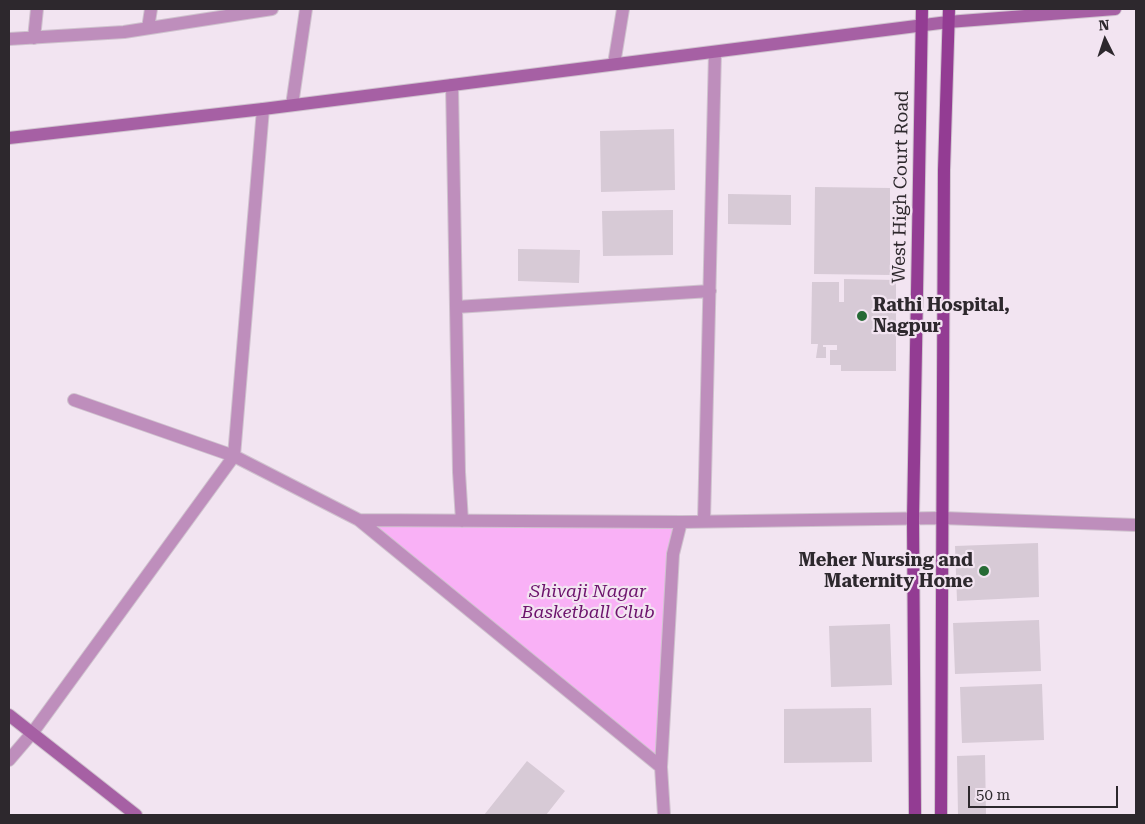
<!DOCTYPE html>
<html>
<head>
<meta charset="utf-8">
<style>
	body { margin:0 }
	#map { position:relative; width:1145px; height:824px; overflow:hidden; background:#f2e4f1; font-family:"Roboto Serif",serif }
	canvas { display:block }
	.frame { position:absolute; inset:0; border:10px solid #2d282d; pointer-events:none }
	.north { position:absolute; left:1080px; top:15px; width:50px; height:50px; -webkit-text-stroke:4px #f2e4f1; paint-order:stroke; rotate:356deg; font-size:14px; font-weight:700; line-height:20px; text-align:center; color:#2d282d }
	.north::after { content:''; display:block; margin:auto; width:18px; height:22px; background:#2d282d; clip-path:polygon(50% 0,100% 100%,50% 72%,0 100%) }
	.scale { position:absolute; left:968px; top:786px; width:150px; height:22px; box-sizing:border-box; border:2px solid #2d282d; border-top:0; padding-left:6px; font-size:15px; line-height:18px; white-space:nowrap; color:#2d282d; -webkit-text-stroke:4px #f2e4f1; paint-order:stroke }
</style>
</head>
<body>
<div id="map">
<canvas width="1145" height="824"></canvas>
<div class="frame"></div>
<div class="north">N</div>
<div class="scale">50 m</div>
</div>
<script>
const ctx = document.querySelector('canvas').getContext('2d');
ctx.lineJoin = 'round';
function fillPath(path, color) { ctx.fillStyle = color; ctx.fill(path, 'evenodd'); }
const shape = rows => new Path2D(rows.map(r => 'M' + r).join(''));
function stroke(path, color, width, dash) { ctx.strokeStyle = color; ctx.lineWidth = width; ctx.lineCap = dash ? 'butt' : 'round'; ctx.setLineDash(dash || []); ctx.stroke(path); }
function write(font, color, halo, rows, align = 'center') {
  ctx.font = font + ' "Roboto Serif",serif'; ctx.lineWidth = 4.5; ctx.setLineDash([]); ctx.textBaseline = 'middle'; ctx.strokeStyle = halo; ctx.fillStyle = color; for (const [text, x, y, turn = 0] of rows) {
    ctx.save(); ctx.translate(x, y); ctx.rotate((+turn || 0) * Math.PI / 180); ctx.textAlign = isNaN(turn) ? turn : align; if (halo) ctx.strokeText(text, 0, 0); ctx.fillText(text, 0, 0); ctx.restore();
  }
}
const green = shape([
	[359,520,673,527,655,755]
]);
const building = shape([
	[674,129,675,190,601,192,600,131],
	[815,187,890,188,890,275,814,274],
	[728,194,791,195,791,225,728,224],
	[673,210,673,255,603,256,602,211],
	[518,249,580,250,579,283,518,281],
	[844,279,896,280,896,371,841,371,841,365,830,365,830,350,837,350,837,345,823,345,823,347,826,347,826,358,816,358,818,344,811,344,812,282,839,282,839,302,844,302],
	[1038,543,1039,597,957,601,955,546],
	[1039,620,1041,671,955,674,953,623],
	[890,624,892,685,831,687,829,626],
	[1042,684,1044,740,962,743,960,687],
	[871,708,872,762,784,763,784,709],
	[985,755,986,815,958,815,957,756],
	[527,761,565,791,546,815,484,815]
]);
const street = shape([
	[148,28,151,9],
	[34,38,37,9],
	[9,39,124,32,272,9],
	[614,64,623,9],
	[452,85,459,472,462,521],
	[292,105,306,9],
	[456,307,710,291],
	[74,400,234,456,359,520,661,767],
	[359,520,681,522,942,518,1136,525],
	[704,521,715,52],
	[9,760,33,732,234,456,263,109],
	[664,815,661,767,673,554,681,522]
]);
const secondary = shape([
	[9,138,263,109,948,22,1115,9],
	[9,715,136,815]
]);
const primary = shape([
	[915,815,913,519,922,9],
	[941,815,944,170,949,9]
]);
const markers = [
	[862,316,6,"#266a35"],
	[984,571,6,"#266a35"]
];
const streetNames = [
	["West High Court Road",901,187,-89]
];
const poiNames = [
	["Rathi Hospital,",873,306],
	["Nagpur",873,327],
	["Meher Nursing and",973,561,"right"],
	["Maternity Home",973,582,"right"]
];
const parkNames = [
	["Shivaji Nagar",588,592],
	["Basketball Club",588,613]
];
fillPath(green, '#f9b1f6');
fillPath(building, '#d7cad6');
stroke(street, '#cfc2ce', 14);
stroke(secondary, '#cfc2ce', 14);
stroke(primary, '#cfc2ce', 14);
stroke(street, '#be8ebc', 12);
stroke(secondary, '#a660a4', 12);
stroke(primary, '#933c93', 12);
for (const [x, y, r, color] of markers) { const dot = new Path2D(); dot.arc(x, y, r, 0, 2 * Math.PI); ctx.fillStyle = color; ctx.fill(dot); stroke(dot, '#f2e4f1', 2); }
write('18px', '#2d282d', '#f2e4f1', streetNames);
write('bold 18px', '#2d282d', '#f2e4f1', poiNames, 'left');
write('italic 18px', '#6c136c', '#f2e4f1', parkNames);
</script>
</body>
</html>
